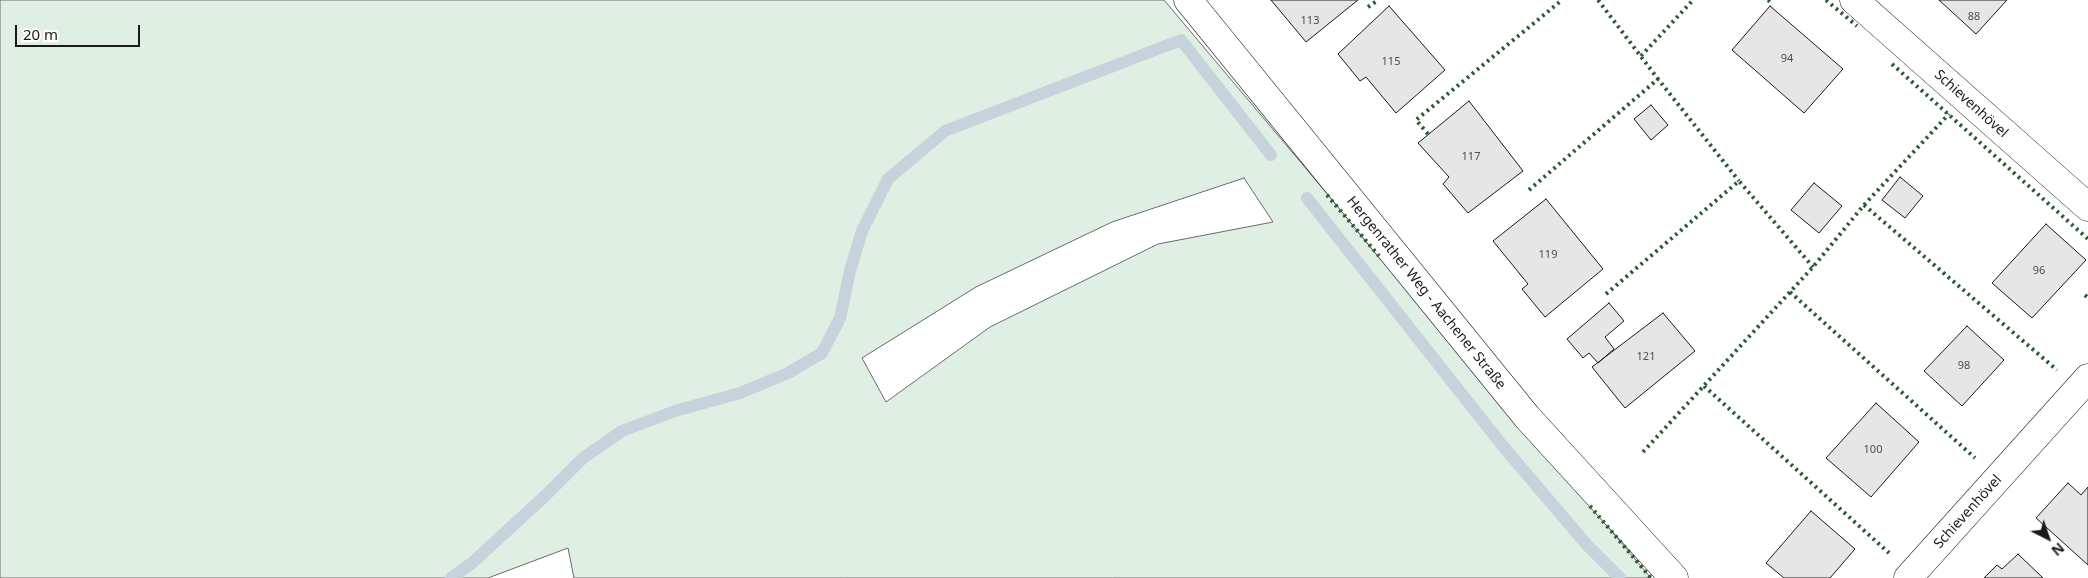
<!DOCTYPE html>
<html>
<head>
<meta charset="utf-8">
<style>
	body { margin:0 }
	#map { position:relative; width:2088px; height:578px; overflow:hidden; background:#fff; font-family:"Noto Sans",sans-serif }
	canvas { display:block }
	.north { position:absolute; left:2023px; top:513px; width:50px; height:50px; -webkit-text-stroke:4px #fff; paint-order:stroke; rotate:139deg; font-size:14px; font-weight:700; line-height:20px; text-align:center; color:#1a1a1a }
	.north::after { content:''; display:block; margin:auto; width:18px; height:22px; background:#1a1a1a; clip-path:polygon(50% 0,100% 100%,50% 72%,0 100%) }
	.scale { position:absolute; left:15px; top:25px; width:125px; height:22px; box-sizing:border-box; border:2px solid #1a1a1a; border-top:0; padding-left:6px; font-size:15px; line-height:18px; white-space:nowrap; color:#1a1a1a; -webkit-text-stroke:4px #fff; paint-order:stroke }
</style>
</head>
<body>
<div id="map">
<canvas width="2088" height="578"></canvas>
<div class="north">N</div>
<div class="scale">20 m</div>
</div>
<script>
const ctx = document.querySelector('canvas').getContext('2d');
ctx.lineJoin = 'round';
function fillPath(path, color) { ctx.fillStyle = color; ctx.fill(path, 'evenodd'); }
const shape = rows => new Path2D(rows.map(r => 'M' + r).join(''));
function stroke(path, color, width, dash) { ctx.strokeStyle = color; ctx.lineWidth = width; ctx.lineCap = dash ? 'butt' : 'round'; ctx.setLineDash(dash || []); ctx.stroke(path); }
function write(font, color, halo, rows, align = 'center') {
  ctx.font = font + ' "Noto Sans",sans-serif'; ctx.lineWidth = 4; ctx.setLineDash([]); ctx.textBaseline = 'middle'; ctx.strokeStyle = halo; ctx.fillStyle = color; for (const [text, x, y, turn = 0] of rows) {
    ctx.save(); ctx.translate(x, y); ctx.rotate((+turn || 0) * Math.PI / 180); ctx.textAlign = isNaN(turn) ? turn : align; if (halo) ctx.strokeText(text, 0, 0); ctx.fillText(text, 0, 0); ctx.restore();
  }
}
const green = shape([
	[0,0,1164,0,1651,578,574,578,568,548,488,578,0,578,0,0],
	[1244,178,1273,222,1158,244,990,327,886,402,862,358,976,287,1112,222,1244,178]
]);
const stream = shape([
	[1307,198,1502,445,1587,545,1620,578],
	[451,578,472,563,545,496,583,458,622,431,675,411,740,393,788,373,822,353,840,318,850,271,862,231,888,179,945,131,1181,40,1271,155]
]);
const building = shape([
	[1271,0,1358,0,1306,42,1271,0],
	[1939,0,2007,0,1976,34,1939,0],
	[1389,6,1445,70,1396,113,1366,77,1360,81,1338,54,1389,6],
	[1770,6,1843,69,1804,113,1732,50,1770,6],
	[1469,101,1523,171,1468,213,1443,184,1449,177,1418,143,1469,101],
	[1651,105,1668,125,1651,140,1634,119,1651,105],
	[1900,177,1923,196,1905,218,1882,200,1900,177],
	[1814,183,1842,206,1819,233,1791,210,1814,183],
	[1546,199,1603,269,1545,317,1522,289,1528,284,1493,241,1546,199],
	[2046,224,2086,260,2032,318,1992,283,2046,224],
	[1609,303,1624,321,1605,337,1614,349,1598,363,1589,353,1583,358,1567,339,1609,303],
	[1663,313,1695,351,1625,408,1592,367,1663,313],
	[1967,326,2004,360,1962,406,1924,371,1967,326],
	[1876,403,1919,442,1871,497,1826,458,1876,403],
	[2068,483,2081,495,2088,487,2088,565,2036,518,2068,483],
	[1811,511,1855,549,1830,578,1784,578,1766,563,1811,511],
	[2018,554,2043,578,1984,578,1997,565,2002,569,2018,554]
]);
const minor = shape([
	[1188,0,1527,417,1674,578],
	[1854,0,2088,207],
	[1908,578,2088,378]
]);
const hedge = shape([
	[1598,0,1658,79],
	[1768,0,1773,4],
	[1826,0,1857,26],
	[1368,7,1378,0],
	[1641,56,1693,0],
	[1892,64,2088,239],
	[1428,134,1416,120,1562,0],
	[1529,190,1658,79,1739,181],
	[1327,195,1379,256],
	[1864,205,1949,114],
	[1790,292,1975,458],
	[1606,294,1739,181,1813,267],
	[2085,295,2088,298],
	[1704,386,1889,553],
	[1643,452,1813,267,1864,205,2057,370],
	[1590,506,1651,578]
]);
const numberNames = [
	["88",1974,17],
	["113",1310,21],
	["94",1787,59],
	["115",1391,62],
	["117",1471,157],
	["119",1548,255],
	["96",2039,271],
	["121",1646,357],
	["98",1964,366],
	["100",1873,450]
];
const streetNames = [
	["Schievenhövel",1971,104,42],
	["Hergenrather Weg - Aachener Straße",1426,293,51],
	["Schievenhövel",1968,512,-48]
];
fillPath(green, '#e0efe3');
stroke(green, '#6a6a6a', 1);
stroke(stream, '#c6d2dc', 12);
fillPath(building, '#e6e6e6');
stroke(building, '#1a1a1a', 1);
stroke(minor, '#1a1a1a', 29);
stroke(minor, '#fff', 28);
stroke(hedge, '#2b5a34', 4, [2.5, 4]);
write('11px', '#4d4d4d', null, numberNames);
write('14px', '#1a1a1a', '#fff', streetNames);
</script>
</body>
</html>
